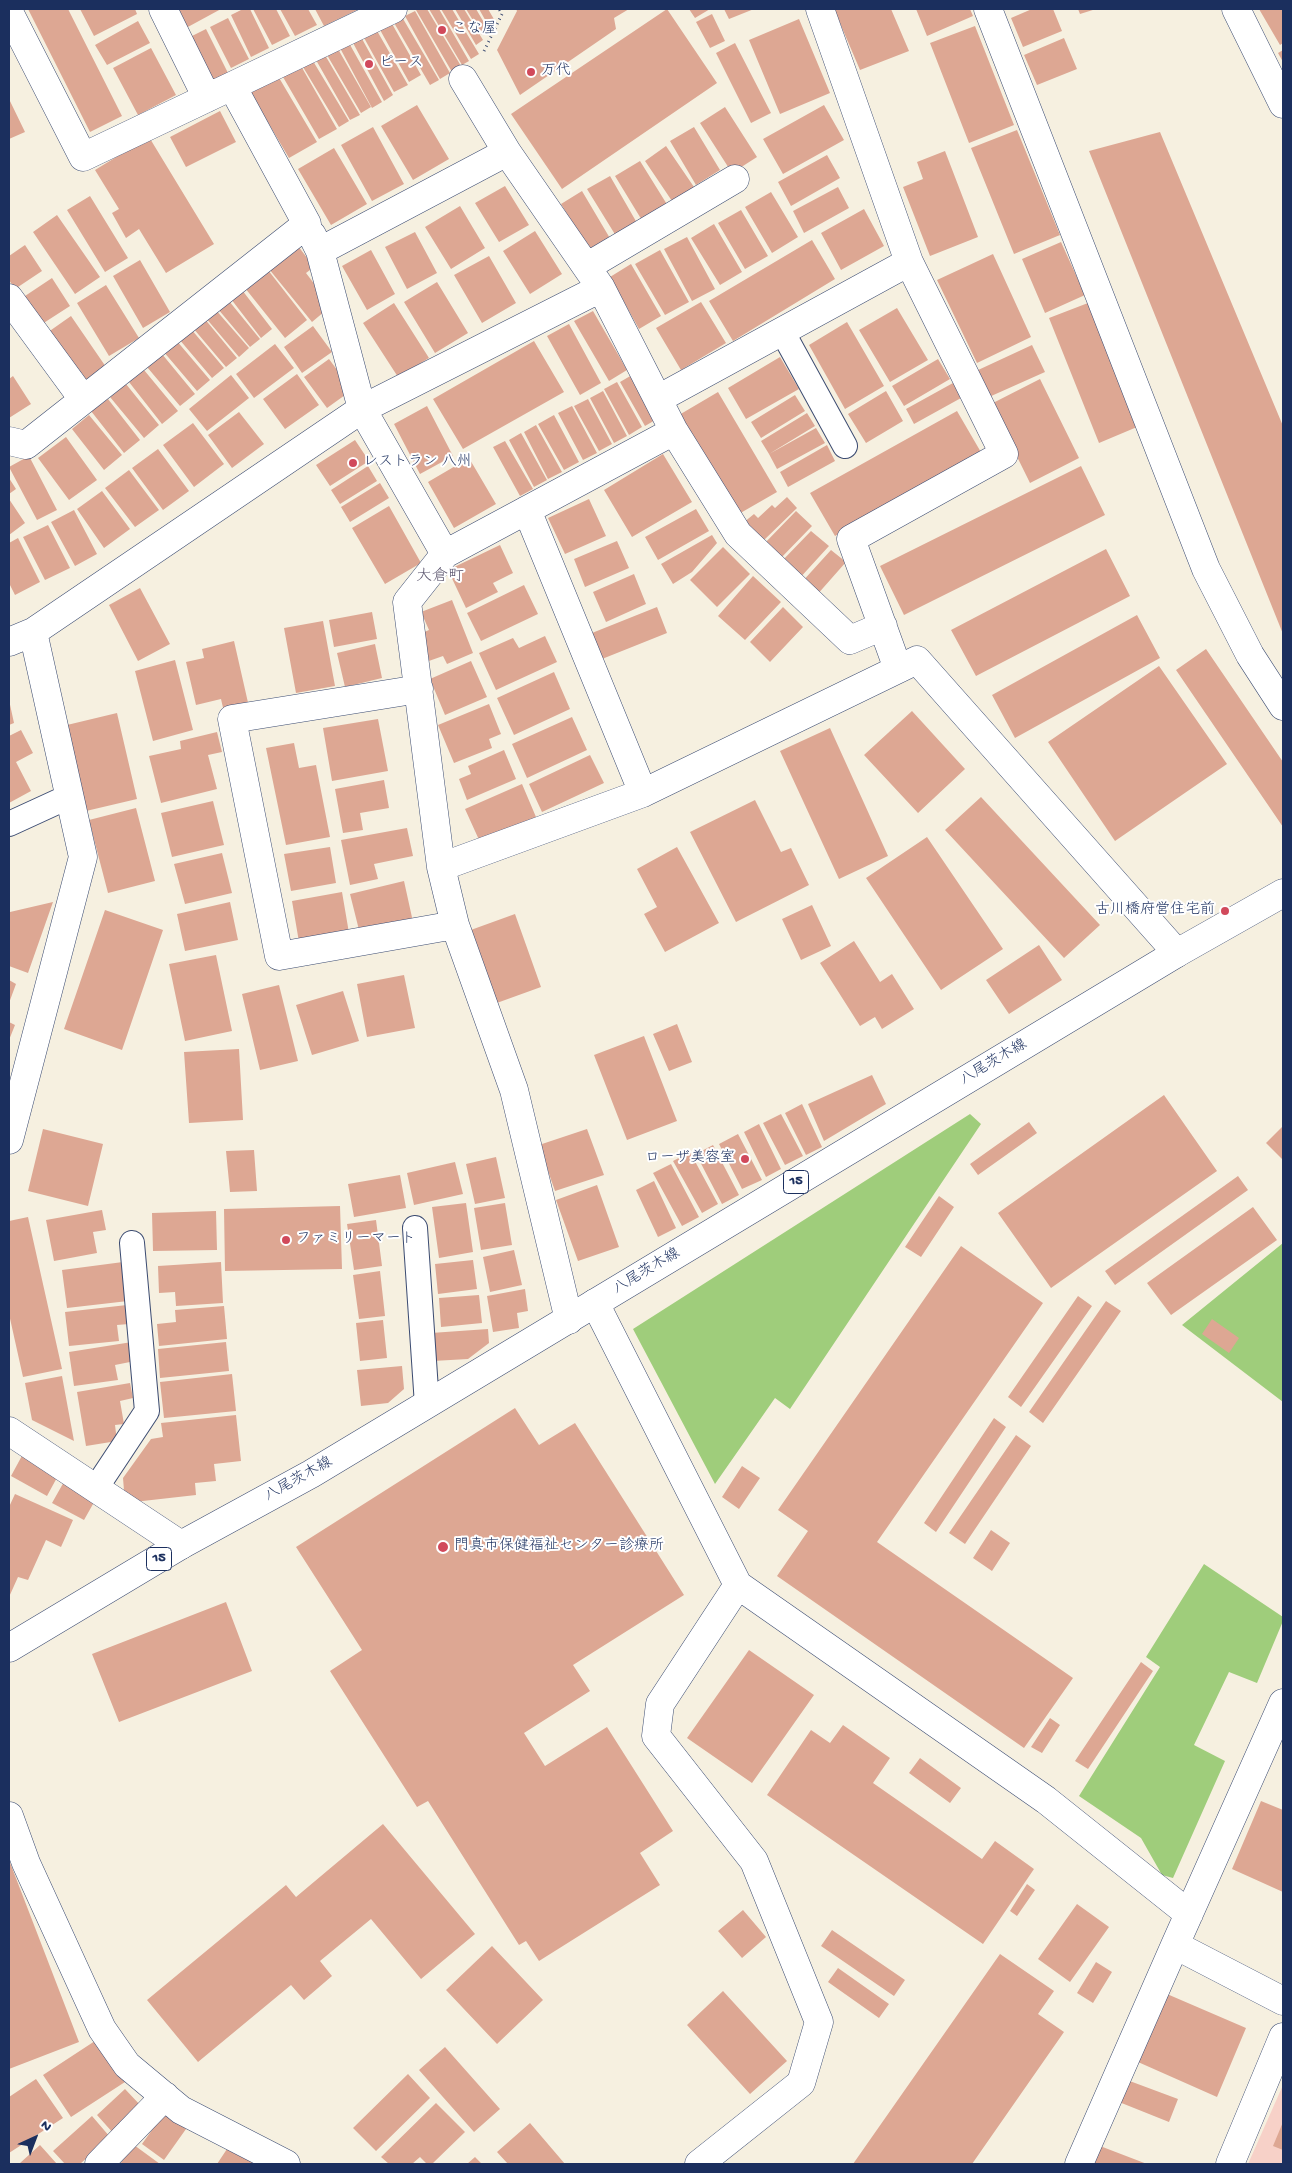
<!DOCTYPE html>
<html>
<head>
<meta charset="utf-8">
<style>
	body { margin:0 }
	#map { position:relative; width:1292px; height:2173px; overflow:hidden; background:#f6f0e0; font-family:"Gochi Hand",sans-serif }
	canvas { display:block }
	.frame { position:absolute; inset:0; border:10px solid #1b2f5e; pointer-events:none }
	.north { position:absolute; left:10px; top:2113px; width:50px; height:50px; -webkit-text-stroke:4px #fff; paint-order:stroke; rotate:43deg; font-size:14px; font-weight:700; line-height:20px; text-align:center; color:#1b2f5e }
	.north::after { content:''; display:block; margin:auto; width:18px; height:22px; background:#1b2f5e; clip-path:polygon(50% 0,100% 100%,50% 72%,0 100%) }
</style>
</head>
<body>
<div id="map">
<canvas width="1292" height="2173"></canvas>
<div class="frame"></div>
<div class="north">N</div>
</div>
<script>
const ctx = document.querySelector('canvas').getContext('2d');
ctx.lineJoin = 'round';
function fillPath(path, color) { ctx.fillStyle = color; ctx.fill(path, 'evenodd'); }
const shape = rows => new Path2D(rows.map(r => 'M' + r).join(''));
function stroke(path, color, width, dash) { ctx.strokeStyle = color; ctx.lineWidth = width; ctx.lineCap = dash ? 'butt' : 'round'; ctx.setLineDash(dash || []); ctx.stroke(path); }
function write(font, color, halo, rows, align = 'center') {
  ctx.font = font + ' "Gochi Hand","Klee One",sans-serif'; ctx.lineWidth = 4; ctx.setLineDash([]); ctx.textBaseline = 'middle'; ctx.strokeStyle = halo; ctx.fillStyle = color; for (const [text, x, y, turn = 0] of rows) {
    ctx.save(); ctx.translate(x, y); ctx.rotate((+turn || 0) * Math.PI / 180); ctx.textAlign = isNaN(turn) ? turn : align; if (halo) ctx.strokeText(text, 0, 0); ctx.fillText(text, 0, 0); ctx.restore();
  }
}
const built = shape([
	[1283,2085,1283,2164,1248,2164]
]);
const green = shape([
	[970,1114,981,1124,790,1409,775,1398,715,1484,633,1329],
	[1283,1243,1283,1402,1182,1325],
	[1204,1564,1283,1617,1283,1621,1257,1683,1229,1672,1194,1745,1225,1761,1173,1878,1162,1875,1141,1838,1079,1796,1160,1667,1146,1657]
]);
const building = shape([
	[28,9,68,9,122,116,90,132],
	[80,9,135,9,137,14,94,36],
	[176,9,221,9,186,28],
	[243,9,250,9,269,48,251,57,231,15],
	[253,9,276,9,290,36,272,45],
	[280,9,308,9,317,25,295,36],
	[315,9,359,9,324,26],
	[418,9,427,9,461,66,452,72,416,10],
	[429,9,439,9,469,61,462,65],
	[441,9,452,9,479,54,471,59],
	[455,9,464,9,483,40,476,45],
	[466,9,476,9,489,31,482,35],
	[479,9,488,9,495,21,488,25],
	[516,9,629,9,614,18,616,29,520,95,497,50,517,11],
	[667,9,717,83,562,189,511,114],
	[689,9,710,9,695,18],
	[724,9,754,9,729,19],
	[834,9,891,9,909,51,860,70],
	[916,9,970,9,973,16,927,36],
	[1032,9,1053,9,1062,31,1023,47,1011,18],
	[1078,9,1096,9,1080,14],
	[1259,9,1283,9,1283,43,1280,45],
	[415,11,450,73,440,79,405,16],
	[712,14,725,41,710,48,696,22],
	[402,17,439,80,430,85,393,21],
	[228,18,249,59,231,68,210,27],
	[799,19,830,93,780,114,749,40],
	[138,21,150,43,107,65,95,45],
	[391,22,421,75,409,82,379,28],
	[975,26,1014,125,969,143,930,43],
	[206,29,228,73,210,81,188,38],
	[376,29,408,85,394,92,363,36],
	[361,37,393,95,384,101,352,41],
	[1064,38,1077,69,1037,85,1024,55],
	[349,43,382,102,372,108,340,48],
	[735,43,771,113,751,123,716,53],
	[151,48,176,95,138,115,113,68],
	[338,49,371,107,361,113,327,55],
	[1283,50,1283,62,1278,53],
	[325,55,360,115,350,120,316,60],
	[313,61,349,121,339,127,303,67],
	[301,66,337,129,319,139,283,77],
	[278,76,317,142,289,158,250,92],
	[9,99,25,132,9,139],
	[417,105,449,159,413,180,381,126],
	[824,105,844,140,783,174,763,139],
	[725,107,757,157,732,173,700,123],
	[220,111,236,142,186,167,170,137],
	[373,127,404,184,372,201,341,145],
	[694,127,720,170,696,185,670,141],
	[1017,130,1060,235,1014,254,971,148],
	[1160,132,1283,426,1283,634,1089,151],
	[149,137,214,244,166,273,139,229,126,238,112,213,119,209,95,170],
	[666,146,694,187,672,201,645,161],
	[334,148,367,204,331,225,298,169],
	[945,151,978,237,930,256,903,187,923,179,917,162],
	[827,155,840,178,791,206,778,182],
	[640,161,668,206,643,222,615,176],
	[610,176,637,223,616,236,587,189],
	[505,186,529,225,499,242,475,203],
	[838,187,849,208,804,233,793,211],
	[582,191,611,240,591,252,561,204],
	[771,192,798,237,772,253,745,207],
	[90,196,128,258,105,272,67,210],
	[460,206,485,248,451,269,425,227],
	[864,209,884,246,841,270,821,233],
	[741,210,768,256,745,269,718,223],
	[57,215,100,277,75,294,33,232],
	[714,224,742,272,720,285,691,238],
	[535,231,562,274,530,294,503,251],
	[415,232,437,273,407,289,385,247],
	[687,237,715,289,692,301,664,249],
	[812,240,835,279,733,341,709,301],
	[1061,242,1085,295,1045,313,1022,259],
	[25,245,42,271,15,289,9,280,9,256],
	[298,246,314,267,306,273,331,306,312,322,269,269],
	[371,250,395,294,367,310,342,266],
	[660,250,689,302,665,315,635,264],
	[993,254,1031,337,977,363,937,280],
	[489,256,516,303,482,323,454,275],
	[140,260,170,312,143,328,113,276],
	[631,264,661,316,639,329,610,277],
	[268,270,307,320,285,338,245,288],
	[52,278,70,306,39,326,22,298],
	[437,282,468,333,435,353,404,302],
	[106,285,139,338,109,356,77,303],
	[242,290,272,329,261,338,231,299],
	[229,301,260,339,250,347,218,309],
	[701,302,726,343,681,370,656,328],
	[394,303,429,358,398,377,363,323],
	[1088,303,1137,427,1099,443,1049,318],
	[897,308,928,360,890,382,859,330],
	[215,309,249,348,239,357,205,317],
	[593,311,627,370,609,381,574,321],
	[71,316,106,367,79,386,44,335],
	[204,318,237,358,226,367,193,328],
	[847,322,884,386,845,409,809,345],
	[569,324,601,383,580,395,547,336],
	[313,326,332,352,302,373,284,347],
	[191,329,224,368,212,378,179,339],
	[176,340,210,380,197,391,163,351],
	[534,341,564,392,463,449,433,399],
	[275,344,294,368,254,398,236,374],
	[1032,345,1045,372,989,397,976,371],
	[162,354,195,394,180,406,147,367],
	[780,357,799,389,746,419,728,388],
	[329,359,352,390,327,408,304,377],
	[938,359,950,379,904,406,892,386],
	[144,370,178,411,162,424,129,382],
	[297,374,319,405,285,429,263,399],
	[231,375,249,398,207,431,189,409],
	[632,375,657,419,645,426,620,382],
	[13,376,31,404,9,418,9,379],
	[1040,379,1079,458,1030,483,991,404],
	[617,382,642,427,629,435,604,389],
	[953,383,961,398,914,424,906,409],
	[126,384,159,425,144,438,110,397],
	[603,391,627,436,614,443,590,398],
	[886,391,903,421,866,443,848,414],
	[718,392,777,492,737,515,679,415],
	[795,395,805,411,761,438,751,422],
	[108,399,140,440,124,453,91,411],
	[588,399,612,444,599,451,574,406],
	[427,406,453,456,420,474,394,424],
	[572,406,597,453,583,460,558,413],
	[957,411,982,454,835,536,810,493],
	[239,412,264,444,232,468,208,435],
	[807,413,815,426,769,454,761,441],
	[89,415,122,455,104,470,72,429],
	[554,415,579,462,564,470,538,424],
	[193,423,224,464,194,487,163,445],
	[536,425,562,472,548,479,524,432],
	[816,428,825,443,777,469,769,454],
	[521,433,547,480,534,487,509,440],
	[66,437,97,480,69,500,38,458],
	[355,440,369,461,330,486,316,465],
	[505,441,533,489,520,496,493,447],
	[827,445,835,461,788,487,780,472],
	[158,449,189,491,163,510,132,468],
	[663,454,692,502,632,537,604,490],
	[29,456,57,510,37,520,9,467],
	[469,458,496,504,454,528,428,482],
	[368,466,377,481,340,504,331,490],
	[1081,466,1105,515,904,615,880,566],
	[129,470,159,510,135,527,105,488],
	[9,478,16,489,9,494],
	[380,483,389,498,350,522,341,507],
	[102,491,130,529,104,548,77,509],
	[787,497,797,508,762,542,743,523,754,514,758,518,772,505,775,508],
	[9,499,25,523,9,535],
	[589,499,606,536,565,554,548,518],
	[389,506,421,563,385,584,352,528],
	[696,509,709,531,658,560,645,537],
	[74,510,97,554,75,566,51,522],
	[796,511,812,526,779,560,763,545],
	[48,525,70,568,45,580,23,537],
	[811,531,829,546,798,580,780,563],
	[712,535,717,543,692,572,673,584,661,564],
	[18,538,40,582,15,595,9,583,9,543],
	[617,541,629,568,585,587,574,559],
	[500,545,513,573,493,583,498,592,466,608,448,570],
	[723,547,750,574,717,607,690,580],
	[1106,549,1130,596,976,676,951,630],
	[831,550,846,562,816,596,801,583],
	[634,574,646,604,606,622,593,592],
	[753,576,781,602,745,640,718,616],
	[524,585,538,614,481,641,467,613],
	[140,588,170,644,138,661,109,605],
	[452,600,473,653,447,664,443,656,426,662,415,636,429,630,421,612],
	[657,607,667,633,602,659,592,633],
	[783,607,803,627,770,662,750,642],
	[372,612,377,639,334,647,329,620],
	[1137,615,1160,658,1015,738,992,695],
	[323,621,335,686,296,693,284,628],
	[545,636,557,662,496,690,479,653,513,638,519,648],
	[234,641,249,707,224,712,221,699,196,705,186,662,204,658,202,649],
	[375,644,382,678,345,687,337,653],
	[1206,649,1283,762,1283,827,1176,670],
	[175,660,193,730,153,741,135,671],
	[471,661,487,697,445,715,430,679],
	[1159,666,1227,764,1115,841,1048,742],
	[554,672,570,709,514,735,497,698],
	[9,700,14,723,9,725],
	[489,704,501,734,489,739,492,748,454,763,438,725],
	[912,711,965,769,918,813,864,755],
	[117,713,137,799,86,811,67,725],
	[572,717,587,750,527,778,512,744],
	[378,719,388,771,332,781,323,728],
	[830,728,888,856,839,879,780,751],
	[21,730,33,753,16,762,31,791,9,803,9,736],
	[217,732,222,752,208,755,217,789,161,803,149,756,181,749,180,741],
	[294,743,299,768,316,765,330,837,286,845,266,748],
	[504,750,516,779,467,800,459,779,471,774,468,766],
	[590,755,604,783,542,812,529,784],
	[384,780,389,808,360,813,363,830,343,833,335,789],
	[522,784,536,817,480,842,465,809],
	[981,797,1100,925,1064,958,945,830],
	[755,800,781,852,791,848,809,885,736,922,690,832],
	[213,801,224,845,172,857,161,813],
	[136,808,155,881,108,893,89,820],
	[407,828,413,856,374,864,378,879,350,885,341,840],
	[927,837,1003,949,941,990,866,878],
	[330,847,336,883,291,891,284,854],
	[677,847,719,923,665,952,644,914,657,907,637,869],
	[222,853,232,893,185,904,174,864],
	[404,881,413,922,360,934,350,894],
	[342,892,349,933,299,942,292,901],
	[53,902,28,973,9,966,10,912],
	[230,902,238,940,185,951,177,914],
	[812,905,831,946,801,960,782,919],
	[105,910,163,930,122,1050,64,1029],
	[515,914,541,987,494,1004,468,931],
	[854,941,880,982,892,974,914,1009,882,1029,875,1017,860,1026,820,963],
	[1039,945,1062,980,1009,1014,986,980],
	[216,955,232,1031,185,1041,169,964],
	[404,975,415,1028,367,1037,357,984],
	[9,980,16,984,9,1003],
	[279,985,298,1061,260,1070,242,994],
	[343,991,359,1041,312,1055,296,1005],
	[9,1022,15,1025,9,1040],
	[677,1024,692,1062,669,1071,653,1034],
	[644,1036,677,1121,627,1140,594,1055],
	[239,1049,243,1120,189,1123,184,1052],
	[872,1075,886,1104,824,1141,808,1104],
	[1164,1095,1217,1171,1051,1288,998,1213],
	[802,1104,822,1147,806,1155,785,1113],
	[781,1114,803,1156,785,1165,763,1123],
	[1029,1122,1037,1133,978,1175,970,1164],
	[759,1124,781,1169,766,1177,744,1132],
	[1283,1126,1283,1160,1266,1143],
	[43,1129,103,1144,88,1206,28,1191],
	[587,1129,604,1175,555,1191,539,1145],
	[738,1134,762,1180,742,1189,719,1144],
	[713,1145,739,1195,722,1204,696,1154],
	[254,1150,257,1191,230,1192,226,1151],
	[690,1152,718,1204,702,1213,673,1161],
	[496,1157,505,1198,475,1204,466,1164],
	[455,1162,463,1194,414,1205,407,1173],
	[671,1164,699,1217,682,1226,653,1173],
	[400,1175,406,1208,354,1217,348,1184],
	[1238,1176,1248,1190,1115,1285,1105,1271],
	[654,1181,676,1228,658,1237,636,1190],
	[597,1185,619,1247,578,1261,556,1200],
	[939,1196,954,1207,921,1257,905,1247],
	[466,1203,473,1252,439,1258,432,1207],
	[505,1203,512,1245,481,1250,474,1208],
	[340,1206,342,1269,225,1271,224,1209],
	[1253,1207,1277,1240,1171,1315,1147,1283],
	[102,1210,106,1230,93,1232,97,1253,54,1261,46,1220],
	[216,1211,217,1250,153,1251,152,1213],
	[28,1217,62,1369,23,1377,9,1314,9,1221],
	[376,1220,382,1266,354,1270,347,1224],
	[961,1246,1043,1303,877,1542,1073,1678,1024,1748,777,1576,808,1531,778,1510],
	[514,1250,522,1285,490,1292,483,1257],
	[473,1260,477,1289,438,1294,435,1264],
	[123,1262,128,1301,67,1308,62,1270],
	[221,1262,223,1303,176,1306,175,1292,159,1293,158,1266],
	[380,1271,385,1316,359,1319,353,1275],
	[525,1289,528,1311,517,1313,519,1328,493,1332,487,1296],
	[479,1295,482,1323,441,1327,439,1298],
	[1078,1296,1092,1306,1021,1407,1008,1397],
	[1106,1301,1121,1311,1043,1423,1029,1412],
	[127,1305,129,1324,117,1325,119,1341,69,1346,65,1312],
	[224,1306,227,1339,159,1346,157,1324,176,1322,175,1310],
	[1212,1319,1239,1338,1229,1353,1202,1334],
	[383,1320,387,1358,360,1361,356,1323],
	[488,1329,489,1343,468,1359,433,1361,431,1333],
	[132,1342,135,1361,115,1365,118,1380,74,1386,69,1352],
	[226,1342,229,1371,160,1378,158,1349],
	[402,1366,404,1389,388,1403,361,1406,357,1370],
	[232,1374,236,1411,164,1418,160,1382],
	[62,1376,74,1441,32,1420,25,1383],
	[130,1383,133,1398,120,1401,124,1424,115,1425,117,1441,86,1446,77,1392],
	[515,1408,539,1445,575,1423,684,1595,573,1665,590,1691,524,1733,545,1766,607,1727,673,1831,640,1853,660,1885,539,1961,526,1941,519,1945,428,1801,417,1807,330,1671,362,1650,296,1547],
	[236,1415,241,1461,214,1464,216,1481,195,1483,196,1495,125,1503,123,1478,151,1439,163,1437,161,1423],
	[994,1418,1006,1427,936,1532,924,1523],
	[1016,1435,1031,1446,965,1544,949,1533],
	[24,1452,60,1472,47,1496,11,1476],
	[742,1466,760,1478,739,1509,722,1497],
	[65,1480,97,1497,84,1520,52,1503],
	[15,1494,73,1520,61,1547,46,1540,28,1580,18,1577,9,1597,9,1507],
	[991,1530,1010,1543,992,1571,973,1558],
	[226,1602,252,1671,119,1722,92,1654],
	[749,1650,814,1695,752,1783,687,1738],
	[1141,1662,1153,1671,1088,1769,1075,1761],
	[1050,1718,1060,1725,1042,1753,1031,1747],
	[843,1725,890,1758,873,1783,982,1859,995,1841,1034,1869,983,1944,767,1795,811,1730,830,1743],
	[920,1758,961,1788,950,1803,909,1773],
	[1261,1801,1283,1810,1283,1892,1232,1869],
	[383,1824,475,1934,421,1979,371,1919,320,1961,332,1976,304,2000,291,1985,198,2062,147,2000,286,1885,296,1897],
	[9,1860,79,2042,9,2069],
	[1027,1884,1035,1890,1017,1916,1010,1911],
	[1077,1904,1109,1927,1070,1982,1038,1959],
	[743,1910,766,1937,742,1958,718,1931],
	[832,1930,905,1980,894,1996,821,1946],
	[492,1946,543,2000,497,2044,446,1990],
	[1000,1954,1054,1991,1038,2014,1064,2032,972,2164,853,2164],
	[1096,1962,1112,1972,1093,2003,1077,1993],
	[838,1968,889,2004,879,2018,828,1982],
	[723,1991,787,2061,750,2094,687,2025],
	[1167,1994,1246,2028,1217,2097,1138,2062],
	[98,2039,125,2082,71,2117,43,2075],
	[445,2047,500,2109,474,2132,419,2070],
	[408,2074,430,2098,376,2151,353,2128],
	[36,2079,63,2118,9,2153,9,2097],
	[1127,2080,1178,2099,1169,2122,1119,2102],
	[125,2089,142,2107,114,2134,97,2115],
	[436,2103,465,2132,432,2164,427,2164,420,2157,412,2164,389,2164,381,2157],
	[164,2113,186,2129,164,2160,142,2144],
	[92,2116,110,2137,80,2164,65,2164,53,2151],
	[1283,2122,1283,2150,1273,2146],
	[530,2123,565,2164,508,2164,497,2152],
	[40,2145,57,2164,21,2164,20,2163],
	[134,2145,160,2164,120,2164],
	[229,2146,255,2164,217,2164],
	[1100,2146,1147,2164,1093,2164],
	[475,2157,482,2164,467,2164]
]);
const path = shape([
	[484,51,502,14,499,9]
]);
const service = shape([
	[782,331,845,446],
	[9,824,70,796],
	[415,1228,427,1405],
	[96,1488,147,1411,132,1243]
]);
const minor = shape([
	[163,9,207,98],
	[820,9,909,262,1004,454,851,539,898,669],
	[988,9,1206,569,1250,655,1283,706],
	[1236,9,1283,104],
	[9,12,83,157,232,86],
	[463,79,507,152],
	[312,235,320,251,362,409,445,554],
	[320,251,507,152,601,288,674,431,445,554,407,602,441,867,455,925,514,1090,569,1320],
	[588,266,735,179],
	[9,298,83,399],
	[658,399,909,262],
	[674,431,738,534,850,640,883,626],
	[9,441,26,445,307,224,232,86,393,9],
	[527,510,643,793],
	[9,642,33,632],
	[419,689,232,719,279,956,455,925],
	[441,867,643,793,917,660,1177,953],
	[9,1140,83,857,33,632,362,409,601,288],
	[595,1303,738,1585,1046,1800,1189,1914],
	[9,1431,181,1545],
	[9,1816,26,1863,102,2029,127,2065,181,2110,286,2164],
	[1175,1945,1283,2001],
	[99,2164,165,2096],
	[699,2164,801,2083,819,2022,754,1861,656,1736,660,1704,738,1585],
	[1079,2164,1175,1945,1283,1703],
	[1230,2164,1283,2037]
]);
const primary = shape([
	[9,1648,181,1545,311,1474,1177,953,1283,893]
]);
const markers = [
	[442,30,5,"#d1495b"],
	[369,64,5,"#d1495b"],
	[531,72,5,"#d1495b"],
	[353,463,5,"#d1495b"],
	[1225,911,5,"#d1495b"],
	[745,1159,5,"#d1495b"],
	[286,1240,5,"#d1495b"],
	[443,1547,6,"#d1495b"]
];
const shields = [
	[796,1182,25],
	[159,1559,25]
];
const shieldNames = [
	["15",796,1182],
	["15",159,1559]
];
const poiNames = [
	["こな屋",452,30],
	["ピース",379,64],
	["万代",541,72],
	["レストラン 八州",363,463],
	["古川橋府営住宅前",1215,911,"right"],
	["ローザ美容室",735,1159,"right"],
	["ファミリーマート",296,1240],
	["門真市保健福祉センター診療所",454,1547]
];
const streetNames = [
	["八尾茨木線",994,1063,-31],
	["八尾茨木線",647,1272,-31],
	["八尾茨木線",299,1480,-29]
];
const neighbourhoodNames = [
	["大倉町",440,578]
];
fillPath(built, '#f7d1c8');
fillPath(green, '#9fcd7b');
fillPath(building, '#dda793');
stroke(service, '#3c4c72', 26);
stroke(minor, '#3c4c72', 29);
stroke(primary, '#3c4c72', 29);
stroke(path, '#3c4c72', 3, [1, 4]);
stroke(service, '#fff', 24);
stroke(minor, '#fff', 28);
stroke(primary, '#fff', 28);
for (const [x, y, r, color] of markers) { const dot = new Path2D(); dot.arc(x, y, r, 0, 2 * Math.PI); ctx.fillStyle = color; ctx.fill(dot); stroke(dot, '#fff', 2); }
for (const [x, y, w] of shields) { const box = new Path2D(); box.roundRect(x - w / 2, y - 11.5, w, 23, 4); ctx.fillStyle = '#fff'; ctx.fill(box); stroke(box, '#1b2f5e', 1); }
write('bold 14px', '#1b2f5e', null, shieldNames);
write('15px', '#1b2f5e', '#fff', poiNames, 'left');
write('15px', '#1b2f5e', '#fff', streetNames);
write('16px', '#5f5971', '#fff', neighbourhoodNames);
</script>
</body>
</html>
